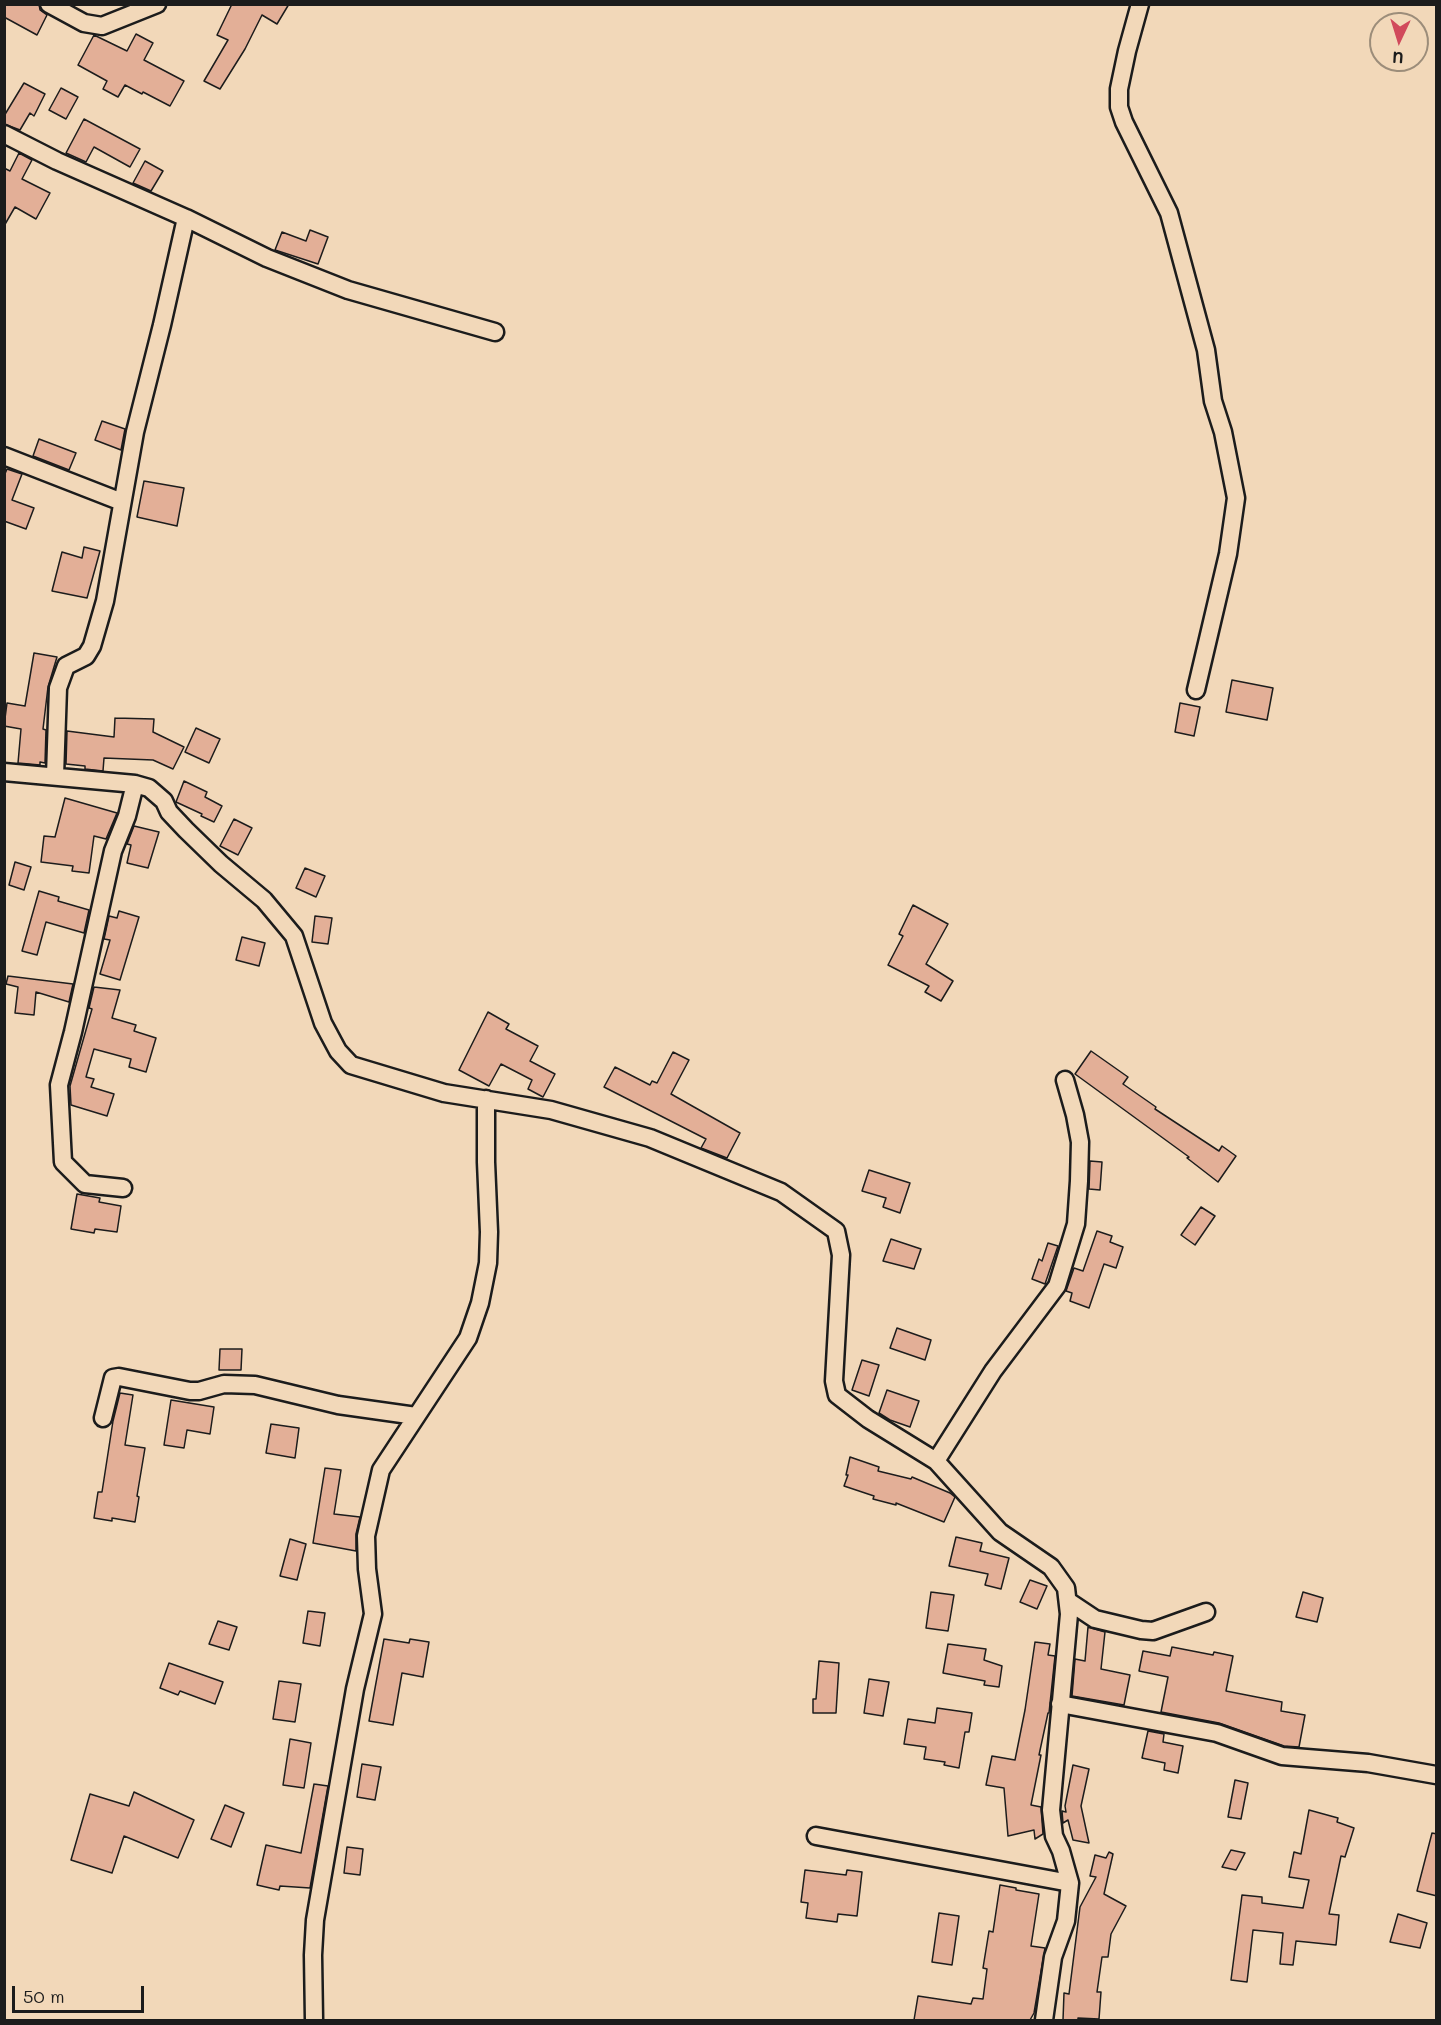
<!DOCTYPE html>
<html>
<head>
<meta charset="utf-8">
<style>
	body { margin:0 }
	#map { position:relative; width:1441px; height:2025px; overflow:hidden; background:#f2d8b9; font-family:Mali,sans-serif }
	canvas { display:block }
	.frame { position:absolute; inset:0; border:6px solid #1c1c1c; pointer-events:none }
	.north { position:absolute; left:1369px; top:12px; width:60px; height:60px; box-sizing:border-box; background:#f2d8b9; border:2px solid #9c8d7a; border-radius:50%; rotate:184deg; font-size:16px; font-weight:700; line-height:24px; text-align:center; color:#1c1c1c }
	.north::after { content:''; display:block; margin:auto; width:21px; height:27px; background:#d1495b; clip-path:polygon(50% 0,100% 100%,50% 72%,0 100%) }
	.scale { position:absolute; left:12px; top:1986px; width:132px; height:27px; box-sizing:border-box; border:3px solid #1c1c1c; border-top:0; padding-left:8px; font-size:18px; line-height:21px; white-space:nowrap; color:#1c1c1c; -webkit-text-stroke:4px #f2d8b9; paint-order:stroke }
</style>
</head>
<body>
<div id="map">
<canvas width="1441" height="2025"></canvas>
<div class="frame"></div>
<div class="north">U</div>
<div class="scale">50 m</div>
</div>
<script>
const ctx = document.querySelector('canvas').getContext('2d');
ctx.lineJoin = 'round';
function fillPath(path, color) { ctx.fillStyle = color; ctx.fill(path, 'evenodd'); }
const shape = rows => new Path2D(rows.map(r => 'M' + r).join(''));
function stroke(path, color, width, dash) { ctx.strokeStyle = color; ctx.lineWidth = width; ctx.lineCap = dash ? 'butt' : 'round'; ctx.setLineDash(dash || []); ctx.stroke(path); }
const building = shape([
	[4,4,39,4,40,10,47,15,37,35,4,17,4,4],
	[232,4,289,4,277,24,262,15,245,49,220,89,204,81,228,40,217,35,232,4],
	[136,34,153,43,144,60,184,81,170,106,143,92,142,94,125,85,118,97,103,89,107,81,78,65,94,35,127,51,136,34],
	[24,83,45,94,34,116,30,113,20,130,4,124,4,116,24,83],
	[61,88,78,97,66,119,49,110,61,88],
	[84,119,140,149,130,167,94,147,86,162,66,153,84,119],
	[19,153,32,160,22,179,50,193,36,219,15,207,4,226,4,168,10,171,19,153],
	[145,161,163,171,151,191,133,183,145,161],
	[310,230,328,237,318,264,275,250,282,232,306,241,310,230],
	[102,421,125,429,121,450,95,440,102,421],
	[39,439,76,453,69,470,33,456,39,439],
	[7,469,22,474,12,500,34,508,26,529,4,521,4,476,7,469],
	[144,481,184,488,177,526,137,517,144,481],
	[84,547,100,551,87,598,52,591,62,552,82,558,84,547],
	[34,653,57,657,48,687,43,729,46,730,45,763,40,762,40,765,18,763,21,729,4,726,7,703,25,706,34,653],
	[1232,680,1273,688,1267,720,1226,712,1232,680],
	[1180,703,1200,707,1194,736,1175,732,1180,703],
	[115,718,154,719,153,732,184,747,173,769,153,760,104,758,103,771,85,769,85,766,66,764,67,731,114,737,115,718],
	[196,728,220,739,209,763,185,752,196,728],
	[184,781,207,792,205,797,222,806,214,822,201,816,202,814,176,802,184,781],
	[65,798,117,813,106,839,94,836,89,873,72,871,73,866,41,862,44,836,55,837,65,798],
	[234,819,252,828,238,855,220,846,234,819],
	[134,826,159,832,148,868,127,863,131,845,127,844,134,826],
	[15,862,31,867,24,890,9,885,15,862],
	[305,868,325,876,316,897,296,888,305,868],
	[39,891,59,897,58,901,89,910,84,933,46,922,37,955,22,951,39,891],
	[913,905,948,924,926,964,953,981,941,1001,925,992,929,986,888,965,903,936,899,934,913,905],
	[119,911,139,917,120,980,100,974,110,940,104,939,109,916,117,918,119,911],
	[315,916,332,918,328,944,312,942,315,916],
	[242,937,265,943,259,966,236,960,242,937],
	[8,976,73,984,69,1002,36,992,34,1015,15,1013,18,987,6,984,8,976],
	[94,987,120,990,112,1018,136,1025,134,1031,156,1038,146,1072,129,1067,131,1059,94,1049,86,1077,94,1079,91,1087,114,1094,107,1116,71,1105,70,1086,92,1009,89,1008,94,987],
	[488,1012,509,1024,506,1029,538,1046,530,1061,555,1074,543,1097,528,1089,532,1080,501,1064,489,1086,459,1070,488,1012],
	[1091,1051,1128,1077,1123,1084,1156,1107,1155,1109,1219,1151,1222,1146,1236,1156,1218,1182,1187,1158,1189,1157,1075,1074,1091,1051],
	[673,1052,689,1060,671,1094,740,1133,727,1158,701,1148,706,1139,604,1087,615,1067,650,1085,652,1081,657,1083,673,1052],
	[1090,1161,1102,1162,1100,1190,1089,1189,1090,1161],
	[869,1170,910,1183,900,1213,883,1207,886,1198,862,1191,869,1170],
	[77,1194,100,1198,99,1202,121,1206,117,1232,95,1229,94,1233,71,1229,77,1194],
	[1201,1207,1215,1216,1195,1245,1181,1235,1201,1207],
	[1097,1231,1112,1236,1110,1242,1123,1247,1116,1268,1104,1264,1089,1308,1070,1301,1072,1293,1066,1291,1074,1268,1083,1271,1097,1231],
	[891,1239,921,1249,914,1269,883,1261,891,1239],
	[1048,1243,1058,1246,1045,1284,1032,1279,1039,1259,1042,1261,1048,1243],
	[897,1328,931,1340,925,1360,890,1348,897,1328],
	[220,1349,242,1349,241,1370,219,1370,220,1349],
	[862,1360,879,1365,869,1396,852,1390,862,1360],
	[887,1390,919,1401,910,1427,890,1420,879,1413,887,1390],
	[120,1393,133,1395,125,1445,145,1448,137,1496,139,1497,135,1522,112,1518,112,1521,94,1518,98,1492,102,1492,113,1421,120,1393],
	[171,1400,214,1407,210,1434,187,1430,184,1448,164,1445,171,1400],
	[271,1424,299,1428,295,1458,266,1453,271,1424],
	[850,1457,879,1467,878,1471,911,1479,912,1477,950,1493,955,1497,944,1522,896,1503,896,1505,873,1499,874,1496,844,1486,848,1475,846,1475,850,1457],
	[325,1468,341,1470,334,1514,360,1517,356,1534,356,1551,313,1543,325,1468],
	[956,1537,982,1543,980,1551,1009,1558,1001,1589,985,1585,988,1574,949,1566,956,1537],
	[290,1539,306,1544,297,1580,280,1576,290,1539],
	[1030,1580,1047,1586,1037,1609,1020,1602,1030,1580],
	[931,1592,954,1595,948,1631,926,1628,931,1592],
	[1303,1592,1323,1598,1317,1622,1296,1617,1303,1592],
	[308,1611,325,1613,320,1646,303,1643,308,1611],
	[218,1621,237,1627,229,1650,209,1644,218,1621],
	[1088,1627,1105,1632,1101,1669,1130,1675,1124,1705,1072,1696,1075,1659,1085,1661,1088,1627],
	[384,1639,409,1643,410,1639,429,1642,423,1677,402,1673,393,1725,369,1721,384,1639],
	[1035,1642,1050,1644,1048,1655,1055,1656,1049,1713,1048,1713,1039,1755,1041,1755,1031,1805,1041,1807,1043,1834,1035,1839,1034,1830,1008,1836,1004,1788,986,1785,992,1756,1015,1760,1025,1710,1035,1642],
	[948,1644,986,1649,984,1660,1002,1666,999,1687,984,1685,985,1681,943,1673,948,1644],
	[1172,1647,1213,1655,1214,1652,1233,1656,1226,1691,1282,1702,1281,1711,1305,1715,1299,1747,1284,1746,1219,1723,1161,1712,1168,1677,1139,1671,1143,1651,1170,1656,1172,1647],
	[819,1661,839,1663,836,1713,813,1713,813,1699,816,1699,819,1661],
	[169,1663,223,1682,215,1704,180,1691,178,1695,160,1688,169,1663],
	[869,1679,889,1682,883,1716,864,1713,869,1679],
	[279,1681,301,1684,295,1722,273,1719,279,1681],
	[937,1708,972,1713,969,1732,965,1732,959,1768,944,1765,945,1762,924,1759,926,1747,904,1744,908,1719,935,1723,937,1708],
	[1148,1731,1164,1734,1163,1742,1183,1746,1178,1773,1164,1770,1165,1763,1142,1758,1148,1731],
	[290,1739,311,1743,304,1788,283,1785,290,1739],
	[362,1764,381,1767,375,1800,357,1797,362,1764],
	[1073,1765,1089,1769,1081,1806,1089,1843,1073,1840,1068,1820,1063,1823,1062,1811,1066,1812,1065,1806,1073,1765],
	[1235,1780,1248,1783,1241,1819,1228,1817,1235,1780],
	[314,1784,328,1786,310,1888,280,1886,279,1890,257,1885,266,1845,301,1853,314,1784],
	[134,1792,194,1820,178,1858,124,1836,112,1873,71,1860,90,1794,129,1806,134,1792],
	[225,1805,244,1813,231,1847,211,1839,225,1805],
	[1309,1810,1338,1818,1337,1822,1354,1828,1345,1857,1341,1856,1329,1914,1339,1915,1336,1945,1296,1941,1293,1965,1280,1964,1283,1933,1253,1930,1247,1982,1231,1980,1242,1895,1262,1897,1262,1903,1303,1908,1309,1880,1289,1877,1294,1852,1301,1854,1309,1810],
	[1432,1833,1437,1834,1437,1896,1417,1891,1432,1833],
	[347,1847,363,1849,360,1875,344,1873,347,1847],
	[1231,1850,1245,1853,1236,1870,1222,1867,1231,1850],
	[1109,1852,1113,1854,1104,1894,1126,1906,1111,1934,1108,1957,1102,1957,1097,1992,1101,1992,1099,2019,1078,2018,1078,2020,1063,2020,1064,1993,1069,1994,1080,1907,1096,1877,1090,1876,1095,1855,1106,1858,1109,1852],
	[805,1870,846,1875,847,1870,862,1872,857,1916,838,1914,837,1922,806,1918,808,1903,801,1902,805,1870],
	[1000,1885,1016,1888,1016,1890,1039,1894,1031,1946,1045,1948,1034,2013,1030,2020,914,2020,918,1996,971,2004,973,1998,983,1999,987,1969,983,1968,989,1931,993,1932,1000,1885],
	[939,1913,959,1916,952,1965,932,1962,939,1913],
	[1398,1914,1427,1923,1420,1948,1390,1942,1398,1914]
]);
const street = shape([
	[49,4,84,23,102,26,157,4],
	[1140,4,1127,51,1119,89,1119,107,1124,122,1169,213,1206,350,1213,401,1223,432,1236,498,1228,554,1196,690],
	[4,134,57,161,186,218,267,258,348,290,495,332],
	[4,456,122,502],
	[4,772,135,784,149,788,164,801,169,812,186,830,221,864,264,900,294,936,323,1023,338,1051,351,1065,444,1093,551,1110,650,1138,781,1192,836,1231,841,1255,834,1381,837,1395,868,1419,936,1461,1000,1532,1051,1567,1066,1588,1069,1614,1051,1810,1054,1836,1061,1851,1070,1883,1066,1921,1053,1957,1044,2020],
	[55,776,58,688,66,666,86,656,92,646,105,601,135,432,162,325,186,218],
	[123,1188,85,1184,63,1162,59,1085,73,1032,113,851,127,816,135,784],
	[103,1418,113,1378,119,1377,190,1391,199,1391,224,1384,255,1385,338,1405,416,1416],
	[936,1461,993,1371,1057,1286,1076,1224,1079,1181,1080,1142,1075,1115,1065,1080],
	[1068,1601,1095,1619,1141,1630,1153,1631,1206,1612],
	[1060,1704,1217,1733,1282,1756,1368,1763,1436,1775],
	[816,1836,1070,1883],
	[314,2020,313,1955,315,1920,355,1689,373,1614,367,1569,366,1536,381,1470,468,1338,480,1303,488,1263,489,1232,486,1162,486,1099]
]);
fillPath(building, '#e3af97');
stroke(building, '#1c1c1c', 1.5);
stroke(street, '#1c1c1c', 21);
stroke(street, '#f2d8b9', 16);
</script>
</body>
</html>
